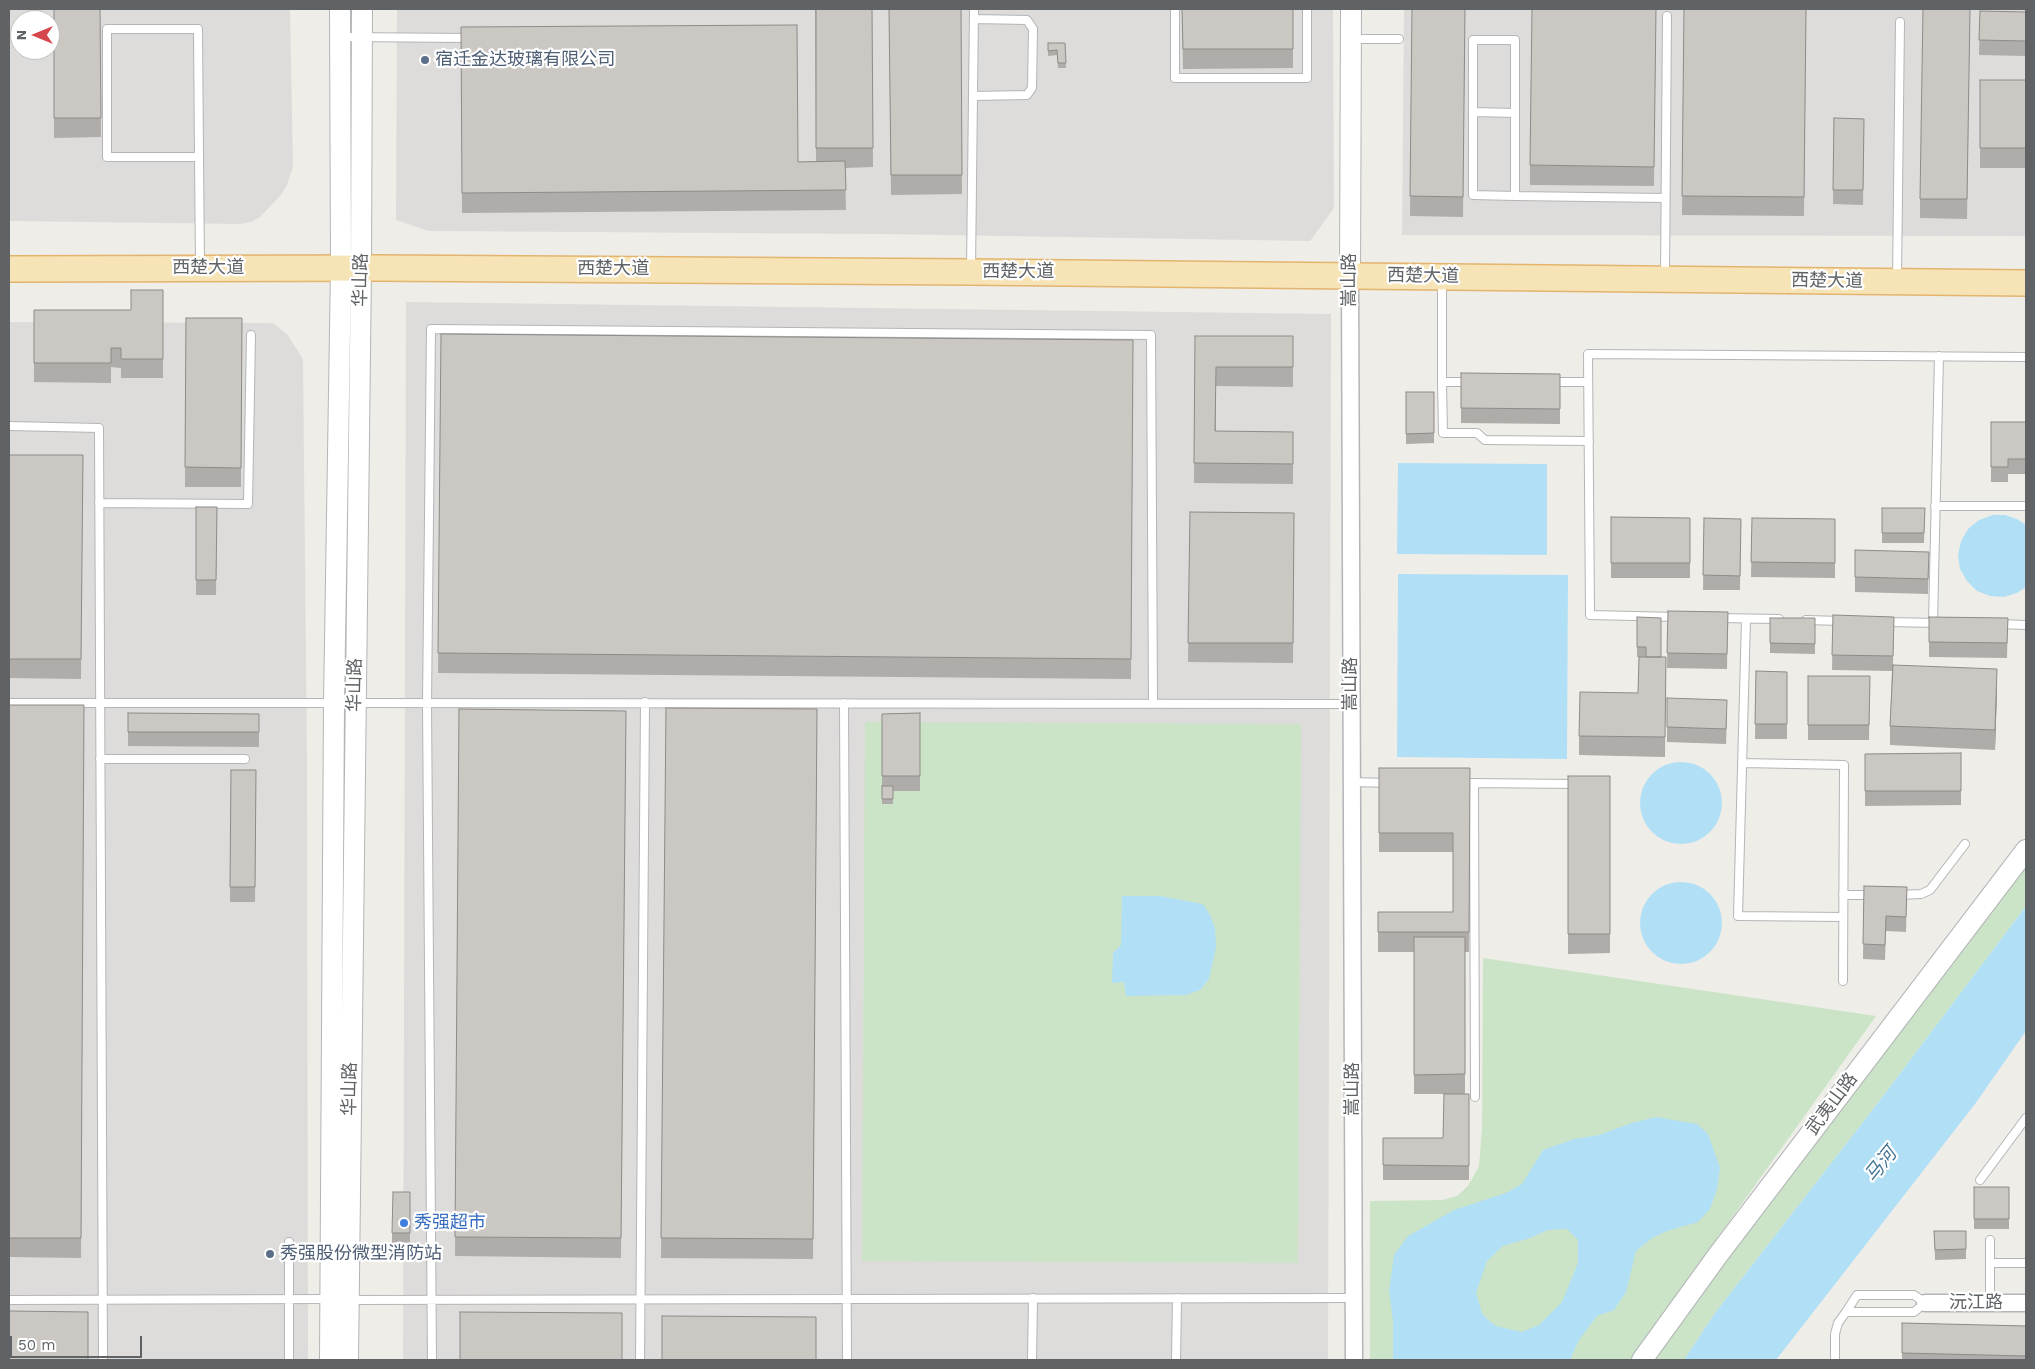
<!DOCTYPE html>
<html>
<head>
<meta charset="utf-8">
<style>
	body { margin:0 }
	#map { position:relative; width:2035px; height:1369px; overflow:hidden; background:#efede8; font-family:"Work Sans",sans-serif }
	canvas { display:block }
	.frame { position:absolute; inset:0; border:10px solid #5f6366; pointer-events:none }
	.north { position:absolute; left:10px; top:10px; width:50px; height:50px; box-sizing:border-box; background:#fff; border:1px solid #bfc1c2; border-radius:50%; rotate:270deg; font-size:14px; font-weight:700; line-height:20px; text-align:center; color:#5f6366 }
	.north::after { content:''; display:block; margin:auto; width:18px; height:22px; background:#d6474d; clip-path:polygon(50% 0,100% 100%,50% 72%,0 100%) }
	.scale { position:absolute; left:10px; top:1336px; width:132px; height:22px; box-sizing:border-box; border:2px solid #5f6366; border-top:0; padding-left:6px; font-size:15px; line-height:18px; white-space:nowrap; color:#5f6366; -webkit-text-stroke:4px #fff; paint-order:stroke }
</style>
</head>
<body>
<div id="map">
<canvas width="2035" height="1369"></canvas>
<div class="frame"></div>
<div class="north">N</div>
<div class="scale">50 m</div>
</div>
<script>
const ctx = document.querySelector('canvas').getContext('2d');
ctx.lineJoin = 'round';
function fillPath(path, color) { ctx.fillStyle = color; ctx.fill(path, 'evenodd'); }
const shape = rows => new Path2D(rows.map(r => 'M' + r).join(''));
function stroke(path, color, width, dash) { ctx.strokeStyle = color; ctx.lineWidth = width; ctx.lineCap = dash ? 'butt' : 'round'; ctx.setLineDash(dash || []); ctx.stroke(path); }
function write(font, color, halo, rows, align = 'center') {
  ctx.font = font + ' "Work Sans","Noto Sans SC",sans-serif'; ctx.lineWidth = 4.5; ctx.setLineDash([]); ctx.textBaseline = 'middle'; ctx.strokeStyle = halo; ctx.fillStyle = color; for (const [text, x, y, turn = 0] of rows) {
    ctx.save(); ctx.translate(x, y); ctx.rotate((+turn || 0) * Math.PI / 180); ctx.textAlign = isNaN(turn) ? turn : align; if (halo) ctx.strokeText(text, 0, 0); ctx.fillText(text, 0, 0); ctx.restore();
  }
}
const industrial = shape([
	[9,9,290,9,293,167,287,185,281,195,260,217,251,222,240,224,9,221],
	[20,20,50,20,50,50,20,50],
	[397,9,1333,9,1334,208,1310,241,882,234,429,231,396,220],
	[1404,9,2026,9,2026,236,1402,235],
	[406,302,1331,314,1328,1360,403,1360],
	[9,322,273,323,287,334,303,359,307,767,308,1360,9,1360]
]);
const green = shape([
	[865,722,1301,724,1298,1263,862,1261],
	[2026,863,2026,906,1884,1095,1715,1313,1684,1360,1650,1360],
	[1483,958,1876,1016,1630,1360,1370,1360,1370,1201,1443,1200,1457,1196,1468,1186,1479,1166,1482,1129]
]);
const water = shape([
	[1398,463,1547,464,1547,555,1397,554],
	[1993,515,2005,515,2017,519,2026,525,2026,587,2017,593,2004,597,1990,596,1977,591,1967,581,1960,569,1958,555,1961,541,1968,529,1979,520],
	[1398,574,1568,575,1567,759,1397,757],
	'1640 803a41 41 0 1 1 82 0a41 41 0 1 1-82 0Z',
	'1640 923a41 41 0 1 1 82 0a41 41 0 1 1-82 0Z',
	[1122,896,1160,896,1203,904,1210,915,1215,928,1216,947,1209,979,1200,990,1186,995,1126,996,1124,982,1112,983,1113,953,1121,945],
	[2026,906,2026,1031,1975,1104,1776,1360,1684,1360,1715,1313,1884,1095],
	[1656,1117,1697,1124,1708,1134,1720,1168,1717,1189,1710,1209,1698,1222,1667,1231,1652,1238,1636,1251,1626,1292,1614,1310,1597,1316,1579,1340,1570,1360,1393,1360,1393,1321,1389,1290,1394,1255,1408,1236,1454,1210,1506,1193,1522,1184,1543,1150,1574,1139,1599,1135,1632,1123],
	[1567,1229,1578,1240,1578,1263,1562,1302,1539,1325,1522,1332,1496,1326,1486,1318,1482,1313,1476,1293,1487,1261,1503,1246,1530,1238,1548,1230]
]);
const service = shape([
	[1175,9,1175,78,1307,78,1307,9],
	[340,37,471,38],
	[1353,39,1399,39],
	[973,96,1027,95,1032,88,1033,29,1027,20,974,19],
	[1473,112,1515,113],
	[199,157,107,157,107,29,198,29,199,157,200,266],
	[1515,196,1515,40,1473,40,1473,195,1515,196,1665,198],
	[971,270,974,9],
	[1665,277,1667,16],
	[1897,279,1900,22],
	[1442,281,1442,382,1471,382],
	[1442,382,1443,433,1477,433,1485,440,1589,441],
	[1550,382,1588,382],
	[9,426,99,428,103,1360],
	[99,503,248,504,251,335],
	[1935,506,2026,506],
	[1677,617,1590,615,1588,354,2026,357],
	[1718,618,1779,619],
	[1746,619,1738,916,1843,917],
	[1806,620,1842,621],
	[1886,622,1939,623],
	[1933,623,1939,356],
	[1998,624,2026,625],
	[9,703,334,703],
	[356,703,1351,704],
	[844,703,847,1360],
	[100,759,245,759],
	[1743,763,1844,765,1843,981],
	[1351,782,1389,783],
	[1471,783,1577,784],
	[1474,783,1475,1097],
	[1843,895,1874,895],
	[1898,895,1921,894,1930,890,1965,844],
	[1980,1180,2026,1118],
	[1990,1240,1990,1303],
	[1990,1263,2026,1263],
	[9,1300,329,1299],
	[348,1300,1354,1298],
	[289,1360,289,1242],
	[432,1360,427,703,431,329,1151,335,1153,703],
	[640,1360,645,702],
	[1032,1360,1033,1298],
	[1176,1360,1177,1298],
	[1835,1360,1835,1334,1838,1323,1846,1312,1857,1295,1914,1295,1925,1303,1914,1312,1846,1312]
]);
const minor = shape([
	[1350,275,1354,1360],
	[1925,1303,2026,1303]
]);
const tertiary = shape([
	[1350,275,1351,9],
	[330,1360,334,703,341,268,340,9],
	[348,1360,361,268,362,9],
	[1642,1360,1718,1255,2026,850]
]);
const primary = shape([
	[9,269,377,268,971,272,2026,283]
]);
const wall = shape([
	[54,9,100,9,101,137,54,138],
	[815,9,872,9,873,167,845,168,846,210,462,213,461,27,798,162,816,161],
	[889,9,961,9,962,194,891,195],
	[1182,9,1293,9,1293,68,1183,69],
	[1412,9,1465,9,1463,217,1410,216],
	[1656,9,1654,186,1530,185,1530,165],
	[1684,9,1806,9,1804,216,1682,215],
	[1970,9,1967,219,1920,218,1920,199],
	[1980,11,2026,12,2026,56,1979,55],
	[1048,43,1065,43,1066,68,1058,68,1057,55,1048,56],
	[1980,80,2026,80,2026,168,1980,168],
	[1834,118,1864,119,1863,205,1833,204],
	[163,290,163,378,121,378,121,368,111,367,111,383,34,382,34,310,131,310],
	[186,318,242,318,241,487,185,487],
	[441,334,1133,340,1131,679,438,673],
	[1195,336,1293,336,1293,387,1216,386,1216,431,1293,432,1293,484,1194,483],
	[1461,373,1560,374,1560,424,1461,423],
	[1406,392,1434,433,1434,443,1406,444],
	[1991,422,2026,422,2026,474,2008,474,2008,482,1991,482],
	[9,455,83,455,81,679,9,678],
	[196,507,217,507,216,595,196,595],
	[1925,508,1924,543,1882,543,1882,533],
	[1190,512,1294,513,1293,663,1188,662],
	[1611,517,1690,518,1690,578,1611,578],
	[1704,518,1741,519,1740,590,1703,590],
	[1752,518,1835,519,1835,578,1751,577],
	[1855,550,1929,552,1928,594,1855,592],
	[1668,611,1728,612,1727,669,1667,668],
	[1833,615,1894,617,1893,665,1997,689,1995,750,1890,745,1890,726,1892,671,1832,670],
	[1637,617,1661,657,1666,657,1665,757,1579,755,1579,736,1638,693,1639,657,1637,657],
	[1929,617,2008,618,2007,658,1929,657],
	[1770,618,1815,618,1815,654,1770,653],
	[1756,671,1787,672,1787,739,1755,739],
	[1808,676,1870,676,1869,740,1808,740],
	[1667,698,1727,715,1726,744,1667,742],
	[9,705,84,705,81,1258,9,1257],
	[666,708,817,709,813,1259,661,1258],
	[459,709,626,711,621,1258,455,1256],
	[128,713,259,714,259,747,128,746],
	[920,713,920,791,893,791,893,804,882,804,882,714],
	[1961,753,1961,805,1865,806,1865,754],
	[1379,768,1470,768,1469,952,1465,952,1465,1094,1469,1094,1469,1180,1383,1180,1383,1138,1443,1138,1444,1094,1414,1094,1414,952,1378,952,1378,912,1453,912,1453,852,1379,852],
	[231,770,256,770,255,902,230,902],
	[1568,776,1610,776,1610,953,1568,954],
	[1864,886,1907,887,1906,932,1886,931,1885,960,1863,959],
	[1974,1187,2009,1187,2009,1229,1974,1229],
	[410,1192,410,1243,392,1243,392,1233],
	[1934,1231,1966,1249,1966,1259,1935,1260],
	[1902,1323,2026,1326,2026,1360,1902,1360]
]);
const shadedWall = shape([
	[1997,669,1997,689,1995,750,1995,730]
]);
const building = shape([
	[54,9,100,9,101,118,54,118,54,9],
	[816,9,872,9,873,148,816,148,816,9],
	[889,9,961,9,962,175,891,175,889,9],
	[1182,9,1293,9,1293,49,1183,49,1182,9],
	[1412,9,1465,9,1463,197,1410,196,1412,9],
	[1532,9,1656,9,1654,167,1530,165,1532,9],
	[1684,9,1806,9,1804,197,1682,196,1684,9],
	[1923,9,1970,9,1967,199,1920,199,1923,9],
	[1980,11,2026,12,2026,41,1979,40,1980,11],
	[797,25,798,162,845,161,846,190,462,193,461,27,797,25],
	[1048,43,1065,43,1066,63,1058,63,1057,50,1048,51,1048,43],
	[1980,80,2026,80,2026,148,1980,148,1980,80],
	[1834,118,1864,119,1863,190,1833,190,1834,118],
	[131,290,163,290,163,359,121,359,121,348,111,348,111,363,34,363,34,310,131,310,131,290],
	[186,318,242,318,241,468,185,467,186,318],
	[441,334,1133,340,1131,659,438,653,441,334],
	[1195,336,1293,336,1293,367,1216,367,1215,431,1293,432,1293,464,1194,463,1195,336],
	[1461,373,1560,374,1560,409,1461,408,1461,373],
	[1406,392,1434,392,1434,433,1406,434,1406,392],
	[1991,422,2026,422,2026,459,2008,459,2008,467,1991,467,1991,422],
	[9,455,83,455,81,659,9,659,9,455],
	[196,507,217,507,216,580,196,580,196,507],
	[1882,508,1925,508,1924,533,1882,533,1882,508],
	[1190,512,1294,513,1293,643,1188,643,1190,512],
	[1611,517,1690,518,1690,563,1611,563,1611,517],
	[1704,518,1741,519,1740,576,1703,575,1704,518],
	[1752,518,1835,519,1835,563,1751,562,1752,518],
	[1855,550,1929,552,1928,579,1855,577,1855,550],
	[1668,611,1728,612,1727,654,1667,653,1668,611],
	[1833,615,1894,617,1893,656,1832,655,1833,615],
	[1637,617,1661,618,1661,657,1646,657,1646,647,1637,647,1637,617],
	[1929,617,2008,618,2007,643,1929,642,1929,617],
	[1770,618,1815,618,1815,644,1770,643,1770,618],
	[1639,657,1666,657,1665,737,1579,736,1580,692,1638,693,1639,657],
	[1893,665,1997,669,1995,730,1890,726,1893,665],
	[1756,671,1787,672,1787,724,1755,724,1756,671],
	[1808,676,1870,676,1869,725,1808,725,1808,676],
	[1667,698,1727,700,1726,729,1667,727,1667,698],
	[9,705,84,705,81,1238,9,1238,9,705],
	[666,708,817,709,813,1239,661,1238,666,708],
	[459,709,626,711,621,1238,455,1237,459,709],
	[128,713,259,714,259,732,128,732,128,713],
	[920,713,920,776,882,776,882,714,920,713],
	[1961,753,1961,791,1865,791,1865,754,1961,753],
	[1379,768,1470,768,1469,932,1378,932,1378,912,1453,912,1453,833,1379,833,1379,768],
	[231,770,256,770,255,887,230,887,231,770],
	[1568,776,1610,776,1610,934,1568,934,1568,776],
	[882,786,893,786,893,799,882,799,882,786],
	[1864,886,1907,887,1906,917,1886,916,1885,945,1863,944,1864,886],
	[1414,937,1465,937,1465,1074,1414,1075,1414,937],
	[1444,1094,1469,1094,1469,1166,1383,1165,1383,1138,1443,1138,1444,1094],
	[1974,1187,2009,1187,2009,1219,1974,1219,1974,1187],
	[393,1192,410,1192,410,1233,392,1233,393,1192],
	[1934,1231,1966,1231,1966,1249,1935,1250,1934,1231],
	[9,1311,88,1312,88,1360,9,1360,9,1311],
	[460,1312,622,1313,622,1360,460,1360,460,1312],
	[662,1316,816,1317,816,1360,662,1360,662,1316],
	[1902,1323,2026,1326,2026,1356,1902,1353,1902,1323]
]);
const markers = [
	[425,60,5,"#5c6f8a"],
	[404,1223,5,"#3f7fe0"],
	[270,1254,5,"#5c6f8a"]
];
const serviceNames = [
	["宿迁金达玻璃有限公司",435,60],
	["秀强股份微型消防站",280,1254]
];
const streetNames = [
	["西楚大道",208,268],
	["西楚大道",613,269],
	["西楚大道",1018,272],
	["西楚大道",1423,276,1],
	["华山路",361,280,-89],
	["嵩山路",1350,280,-90],
	["西楚大道",1827,281,1],
	["嵩山路",1351,684,-90],
	["华山路",355,685,-89],
	["华山路",350,1089,-89],
	["嵩山路",1353,1089,-90],
	["武夷山路",1832,1104,-53],
	["沅江路",1976,1303]
];
const shopNames = [
	["秀强超市",414,1223]
];
const waterNames = [
	["马河",1881,1165,-51]
];
fillPath(industrial, '#dedcda');
fillPath(green, '#cbe4c7');
fillPath(water, '#b1e0f6');
stroke(service, '#b3b5b8', 10);
stroke(minor, '#b3b5b8', 19);
stroke(tertiary, '#b3b5b8', 22);
stroke(primary, '#e2b46e', 28);
stroke(service, '#fff', 8);
stroke(minor, '#fff', 16);
stroke(tertiary, '#fff', 20);
stroke(primary, '#f6e4b6', 25);
fillPath(wall, '#afaca9');
fillPath(shadedWall, '#8e8c89');
fillPath(building, '#cbc8c4');
stroke(building, '#8e8c89', 1);
for (const [x, y, r, color] of markers) { const dot = new Path2D(); dot.arc(x, y, r, 0, 2 * Math.PI); ctx.fillStyle = color; ctx.fill(dot); stroke(dot, '#fff', 2); }
write('18px', '#4e5e75', '#fff', serviceNames, 'left');
write('18px', '#5f6366', '#fff', streetNames);
write('18px', '#366cbe', '#fff', shopNames, 'left');
write('italic 19px', '#487796', '#fff', waterNames);
</script>
</body>
</html>
